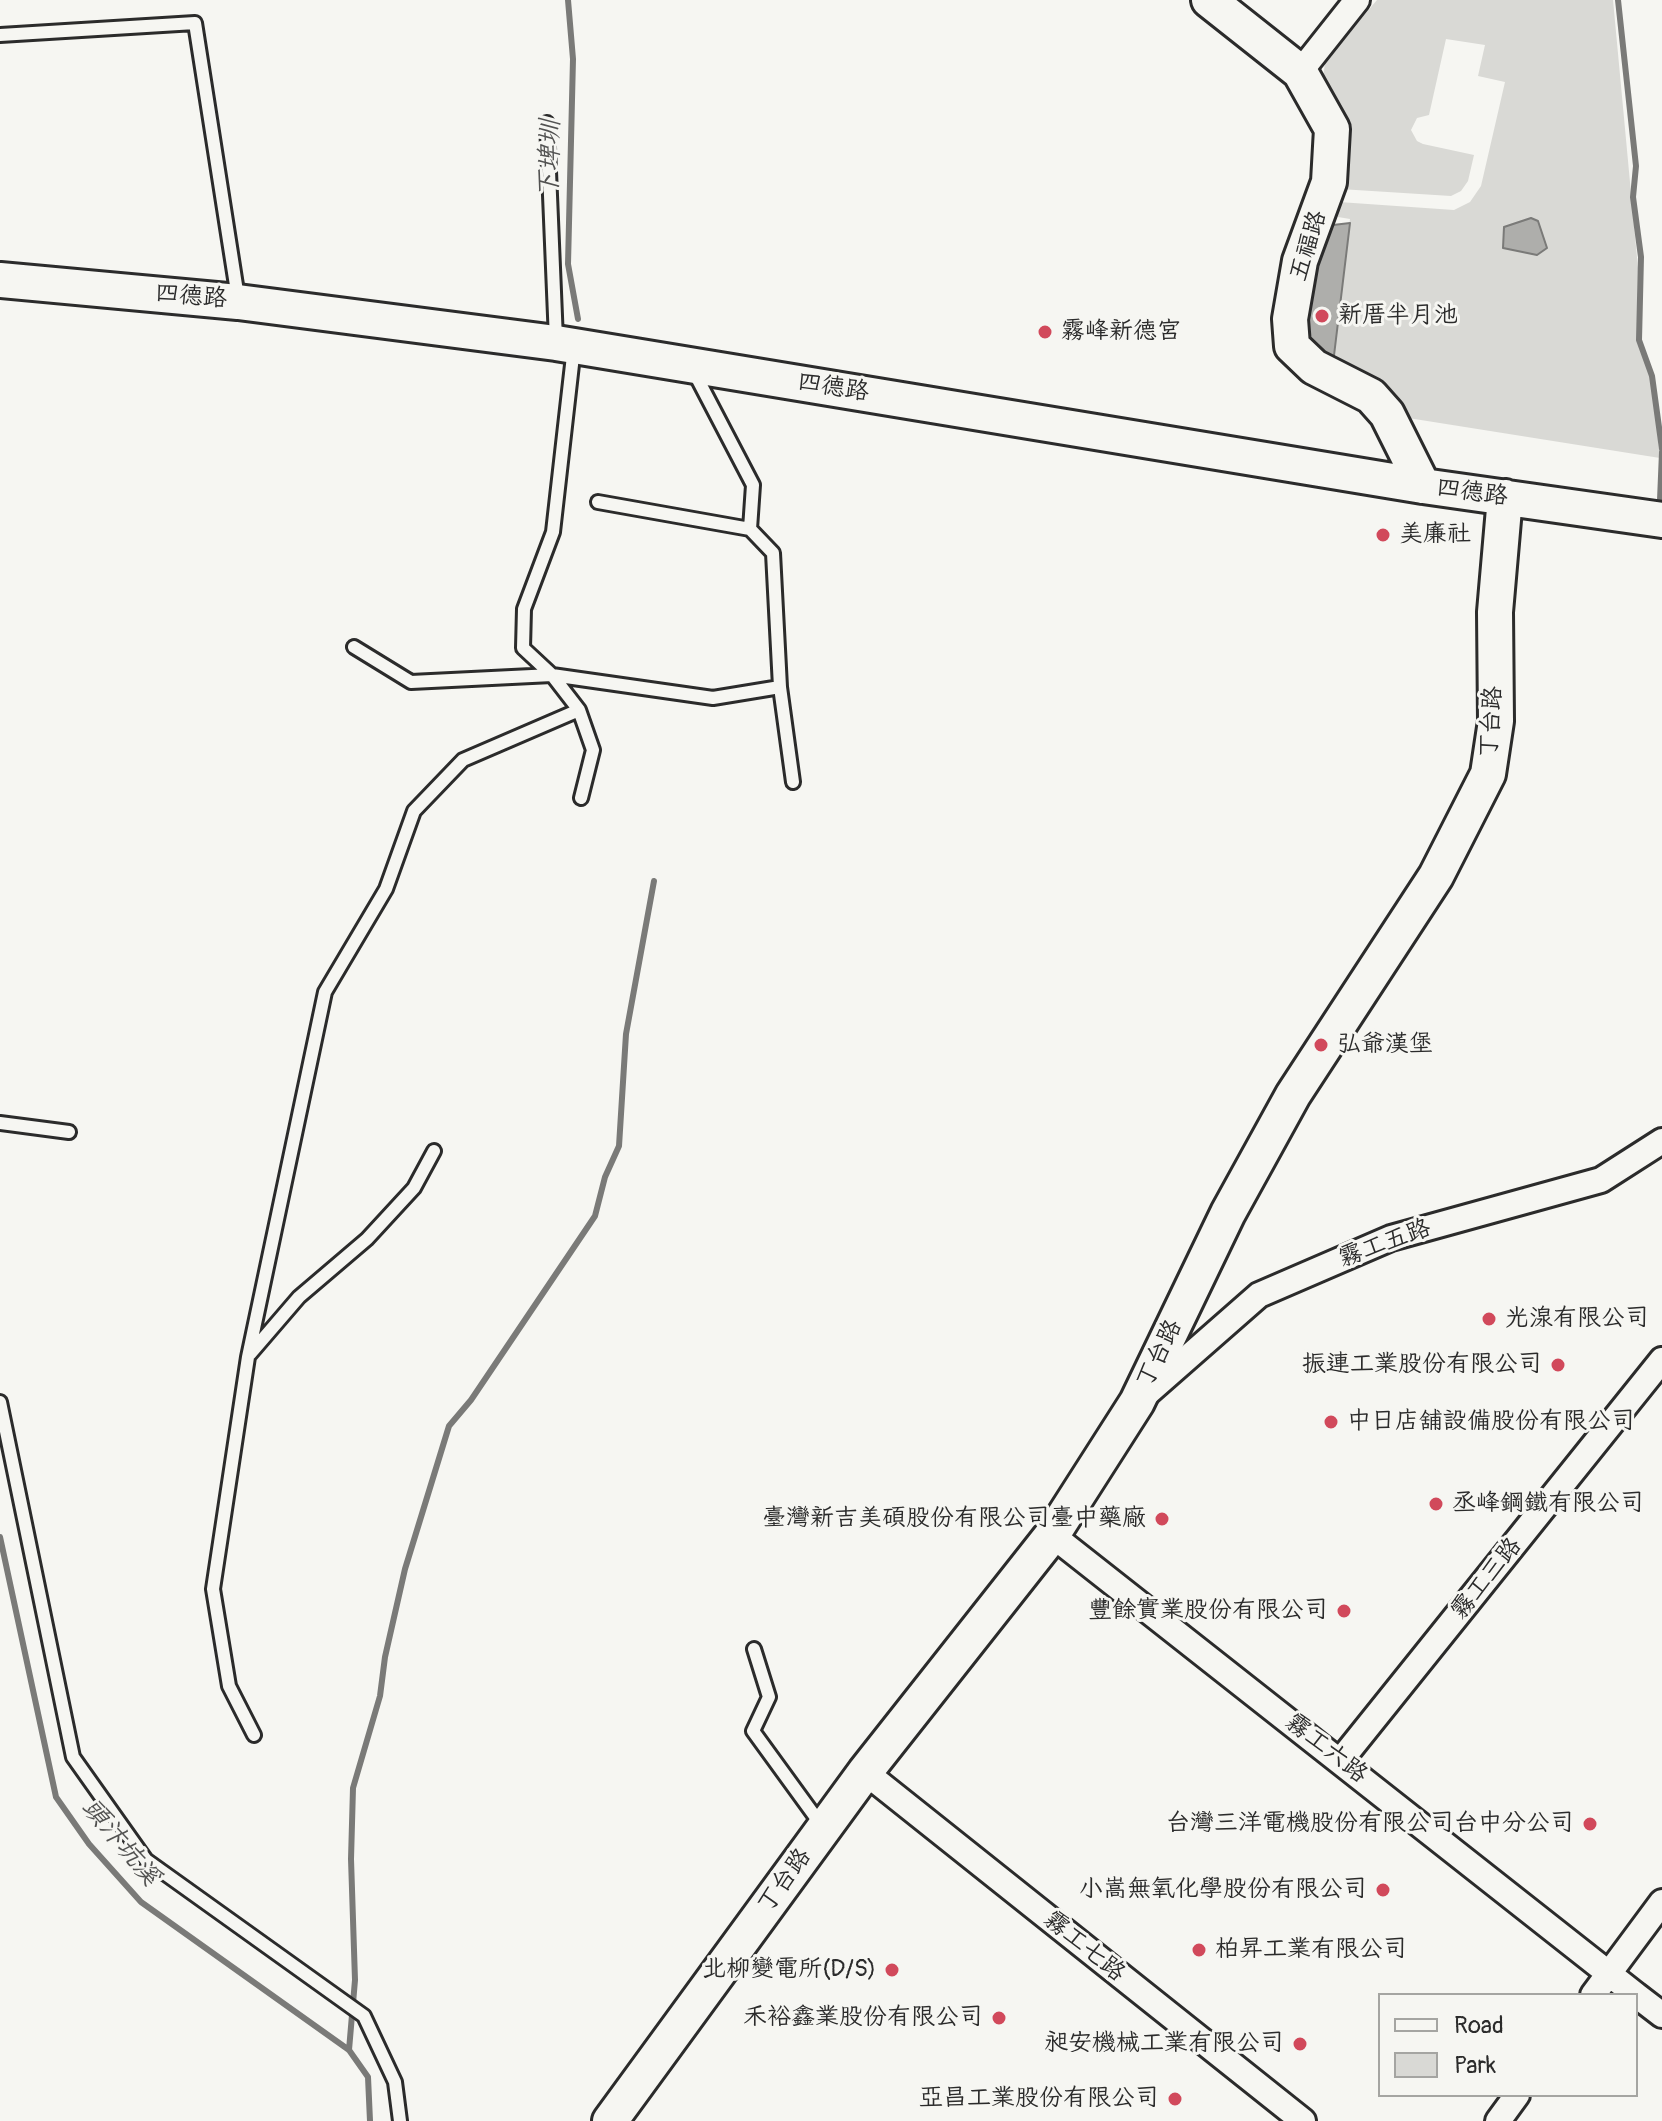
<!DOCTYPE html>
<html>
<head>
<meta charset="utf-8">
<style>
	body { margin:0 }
	#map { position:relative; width:1662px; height:2121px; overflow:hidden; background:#f6f6f2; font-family:Pangolin,sans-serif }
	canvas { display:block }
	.legend { position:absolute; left:1378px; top:1993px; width:260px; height:104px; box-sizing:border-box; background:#f6f6f2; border:2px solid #a5a5a2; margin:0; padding:10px 14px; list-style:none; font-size:24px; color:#2b2b2b }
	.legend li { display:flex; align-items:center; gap:16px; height:40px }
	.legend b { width:40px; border:2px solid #a5a5a2 }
</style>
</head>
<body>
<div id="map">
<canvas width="1662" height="2121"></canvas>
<ul class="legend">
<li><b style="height:10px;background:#f6f6f2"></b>Road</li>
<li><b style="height:22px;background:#d9d9d5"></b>Park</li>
</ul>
</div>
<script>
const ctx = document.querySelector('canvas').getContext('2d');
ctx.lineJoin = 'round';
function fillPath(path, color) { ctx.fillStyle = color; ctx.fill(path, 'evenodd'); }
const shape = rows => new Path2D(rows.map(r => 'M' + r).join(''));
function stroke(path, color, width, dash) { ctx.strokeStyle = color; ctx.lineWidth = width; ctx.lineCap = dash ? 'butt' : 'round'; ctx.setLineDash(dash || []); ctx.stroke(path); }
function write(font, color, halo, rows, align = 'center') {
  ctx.font = font + ' Pangolin,"LXGW WenKai TC",sans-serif'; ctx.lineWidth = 6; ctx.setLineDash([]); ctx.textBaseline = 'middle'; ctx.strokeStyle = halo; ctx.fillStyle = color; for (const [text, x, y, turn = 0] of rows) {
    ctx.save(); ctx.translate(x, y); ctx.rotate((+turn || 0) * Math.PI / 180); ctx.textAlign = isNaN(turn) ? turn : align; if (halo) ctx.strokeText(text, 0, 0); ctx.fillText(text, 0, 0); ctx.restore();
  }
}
const green = shape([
	[1377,0,1613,0,1638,268,1637,342,1652,382,1660,458,1402,417,1332,372,1350,219,1338,217,1339,202,1454,210,1470,202,1481,186,1505,82,1478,76,1485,45,1446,39,1429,115,1417,118,1411,130,1417,141,1423,144,1474,155,1468,181,1461,191,1451,196,1340,189,1347,119,1323,81,1325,61]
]);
const water = shape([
	[1531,218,1538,221,1547,248,1537,255,1503,248,1504,227,1531,218],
	[1350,223,1332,372,1319,364,1307,334,1304,297,1320,236,1333,225,1350,223]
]);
const stream = shape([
	[568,0,573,59,568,264,578,319],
	[1618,0,1636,166,1633,197,1641,257,1639,340,1652,376,1662,449],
	[1660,500,1662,452],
	[0,1537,56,1797,89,1844,141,1902,349,2050,368,2077,370,2121],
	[349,2050,355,1980,351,1859,353,1788,380,1696,385,1657,405,1569,449,1426,471,1400,595,1216,605,1177,619,1146,626,1034,654,881]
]);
const lane = shape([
	[0,35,195,23,238,298],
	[547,123,556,340],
	[694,372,753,485,750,529],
	[598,502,750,529,773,553,780,687,793,782],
	[354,647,411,682,552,675,713,698,780,687],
	[579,710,593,750,581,798],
	[0,1123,69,1132],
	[250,1354,299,1297,367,1239,414,1188,434,1151],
	[0,1402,73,1757,146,1860,364,2016,395,2082,400,2121],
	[754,1649,769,1697,753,1731,822,1826],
	[254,1735,229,1686,213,1589,248,1357,325,992,386,889,414,811,463,760,579,710,552,675,523,648,524,609,553,532,574,347]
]);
const street = shape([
	[1300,72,1357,0],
	[1145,1395,1259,1295,1391,1238,1601,1180,1662,1141],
	[1052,1535,1636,1995],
	[1341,1760,1662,1360],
	[865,1772,1303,2121],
	[1593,1995,1662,1902],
	[1636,1995,1662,2015],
	[1498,2121,1517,2095]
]);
const secondary = shape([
	[1209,0,1300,72,1332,129,1329,182,1300,261,1290,319,1292,346,1314,367,1371,396,1387,414,1423,486],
	[0,280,238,302,556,343,1423,486,1662,520],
	[610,2121,865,1772,1052,1535,1137,1402,1228,1213,1293,1095,1436,876,1488,774,1496,721,1495,612,1505,497]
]);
const markers = [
	[1322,316,8,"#d1495b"],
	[1045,332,8,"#d1495b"],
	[1383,535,8,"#d1495b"],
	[1321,1045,8,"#d1495b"],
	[1489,1319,8,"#d1495b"],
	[1558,1365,8,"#d1495b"],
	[1331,1422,8,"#d1495b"],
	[1436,1504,8,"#d1495b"],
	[1162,1519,8,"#d1495b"],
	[1344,1611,8,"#d1495b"],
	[1590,1824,8,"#d1495b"],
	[1383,1890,8,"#d1495b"],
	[1199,1950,8,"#d1495b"],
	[892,1970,8,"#d1495b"],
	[999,2018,8,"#d1495b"],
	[1300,2044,8,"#d1495b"],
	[1175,2099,8,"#d1495b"]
];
const streetNames = [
	["五福路",1309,246,-73],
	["四德路",191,297,5],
	["四德路",833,388,9],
	["四德路",1472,493,8],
	["丁台路",1492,722,-86],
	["霧工五路",1385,1244,-20],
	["丁台路",1160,1354,-64],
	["霧工三路",1487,1579,-51],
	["霧工六路",1326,1749,38],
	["丁台路",785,1881,-54],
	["霧工七路",1084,1947,39]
];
const poiNames = [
	["新厝半月池",1338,316,"left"],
	["霧峰新德宮",1061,332,"left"],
	["美廉社",1399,535,"left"],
	["弘爺漢堡",1337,1045,"left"],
	["光湶有限公司",1505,1319,"left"],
	["振連工業股份有限公司",1542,1365],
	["中日店舖設備股份有限公司",1347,1422,"left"],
	["丞峰鋼鐵有限公司",1452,1504,"left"],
	["臺灣新吉美碩股份有限公司臺中藥廠",1146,1519],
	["豐餘實業股份有限公司",1328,1611],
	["台灣三洋電機股份有限公司台中分公司",1574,1824],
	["小嵩無氧化學股份有限公司",1367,1890],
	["柏昇工業有限公司",1215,1950,"left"],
	["北柳變電所(D/S)",876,1970],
	["禾裕鑫業股份有限公司",983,2018],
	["昶安機械工業有限公司",1284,2044],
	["亞昌工業股份有限公司",1159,2099]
];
const waterNames = [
	["下埤圳",551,159,-89],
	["頭汴坑溪",120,1843,50]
];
fillPath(green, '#d9d9d5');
fillPath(water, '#aeaeab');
stroke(water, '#7a7a78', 2);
stroke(stream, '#7a7a78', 6);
stroke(lane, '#2b2b2b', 18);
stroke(street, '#2b2b2b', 30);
stroke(secondary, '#2b2b2b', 40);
stroke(lane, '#f6f6f2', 12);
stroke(street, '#f6f6f2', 24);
stroke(secondary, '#f6f6f2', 34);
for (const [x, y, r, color] of markers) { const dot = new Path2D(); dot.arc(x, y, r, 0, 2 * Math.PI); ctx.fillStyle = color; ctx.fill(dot); stroke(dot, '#f6f6f2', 3); }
write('24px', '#2b2b2b', '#f6f6f2', streetNames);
write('24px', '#2b2b2b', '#f6f6f2', poiNames, 'right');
write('italic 26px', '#525251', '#f6f6f2', waterNames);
</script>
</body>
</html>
